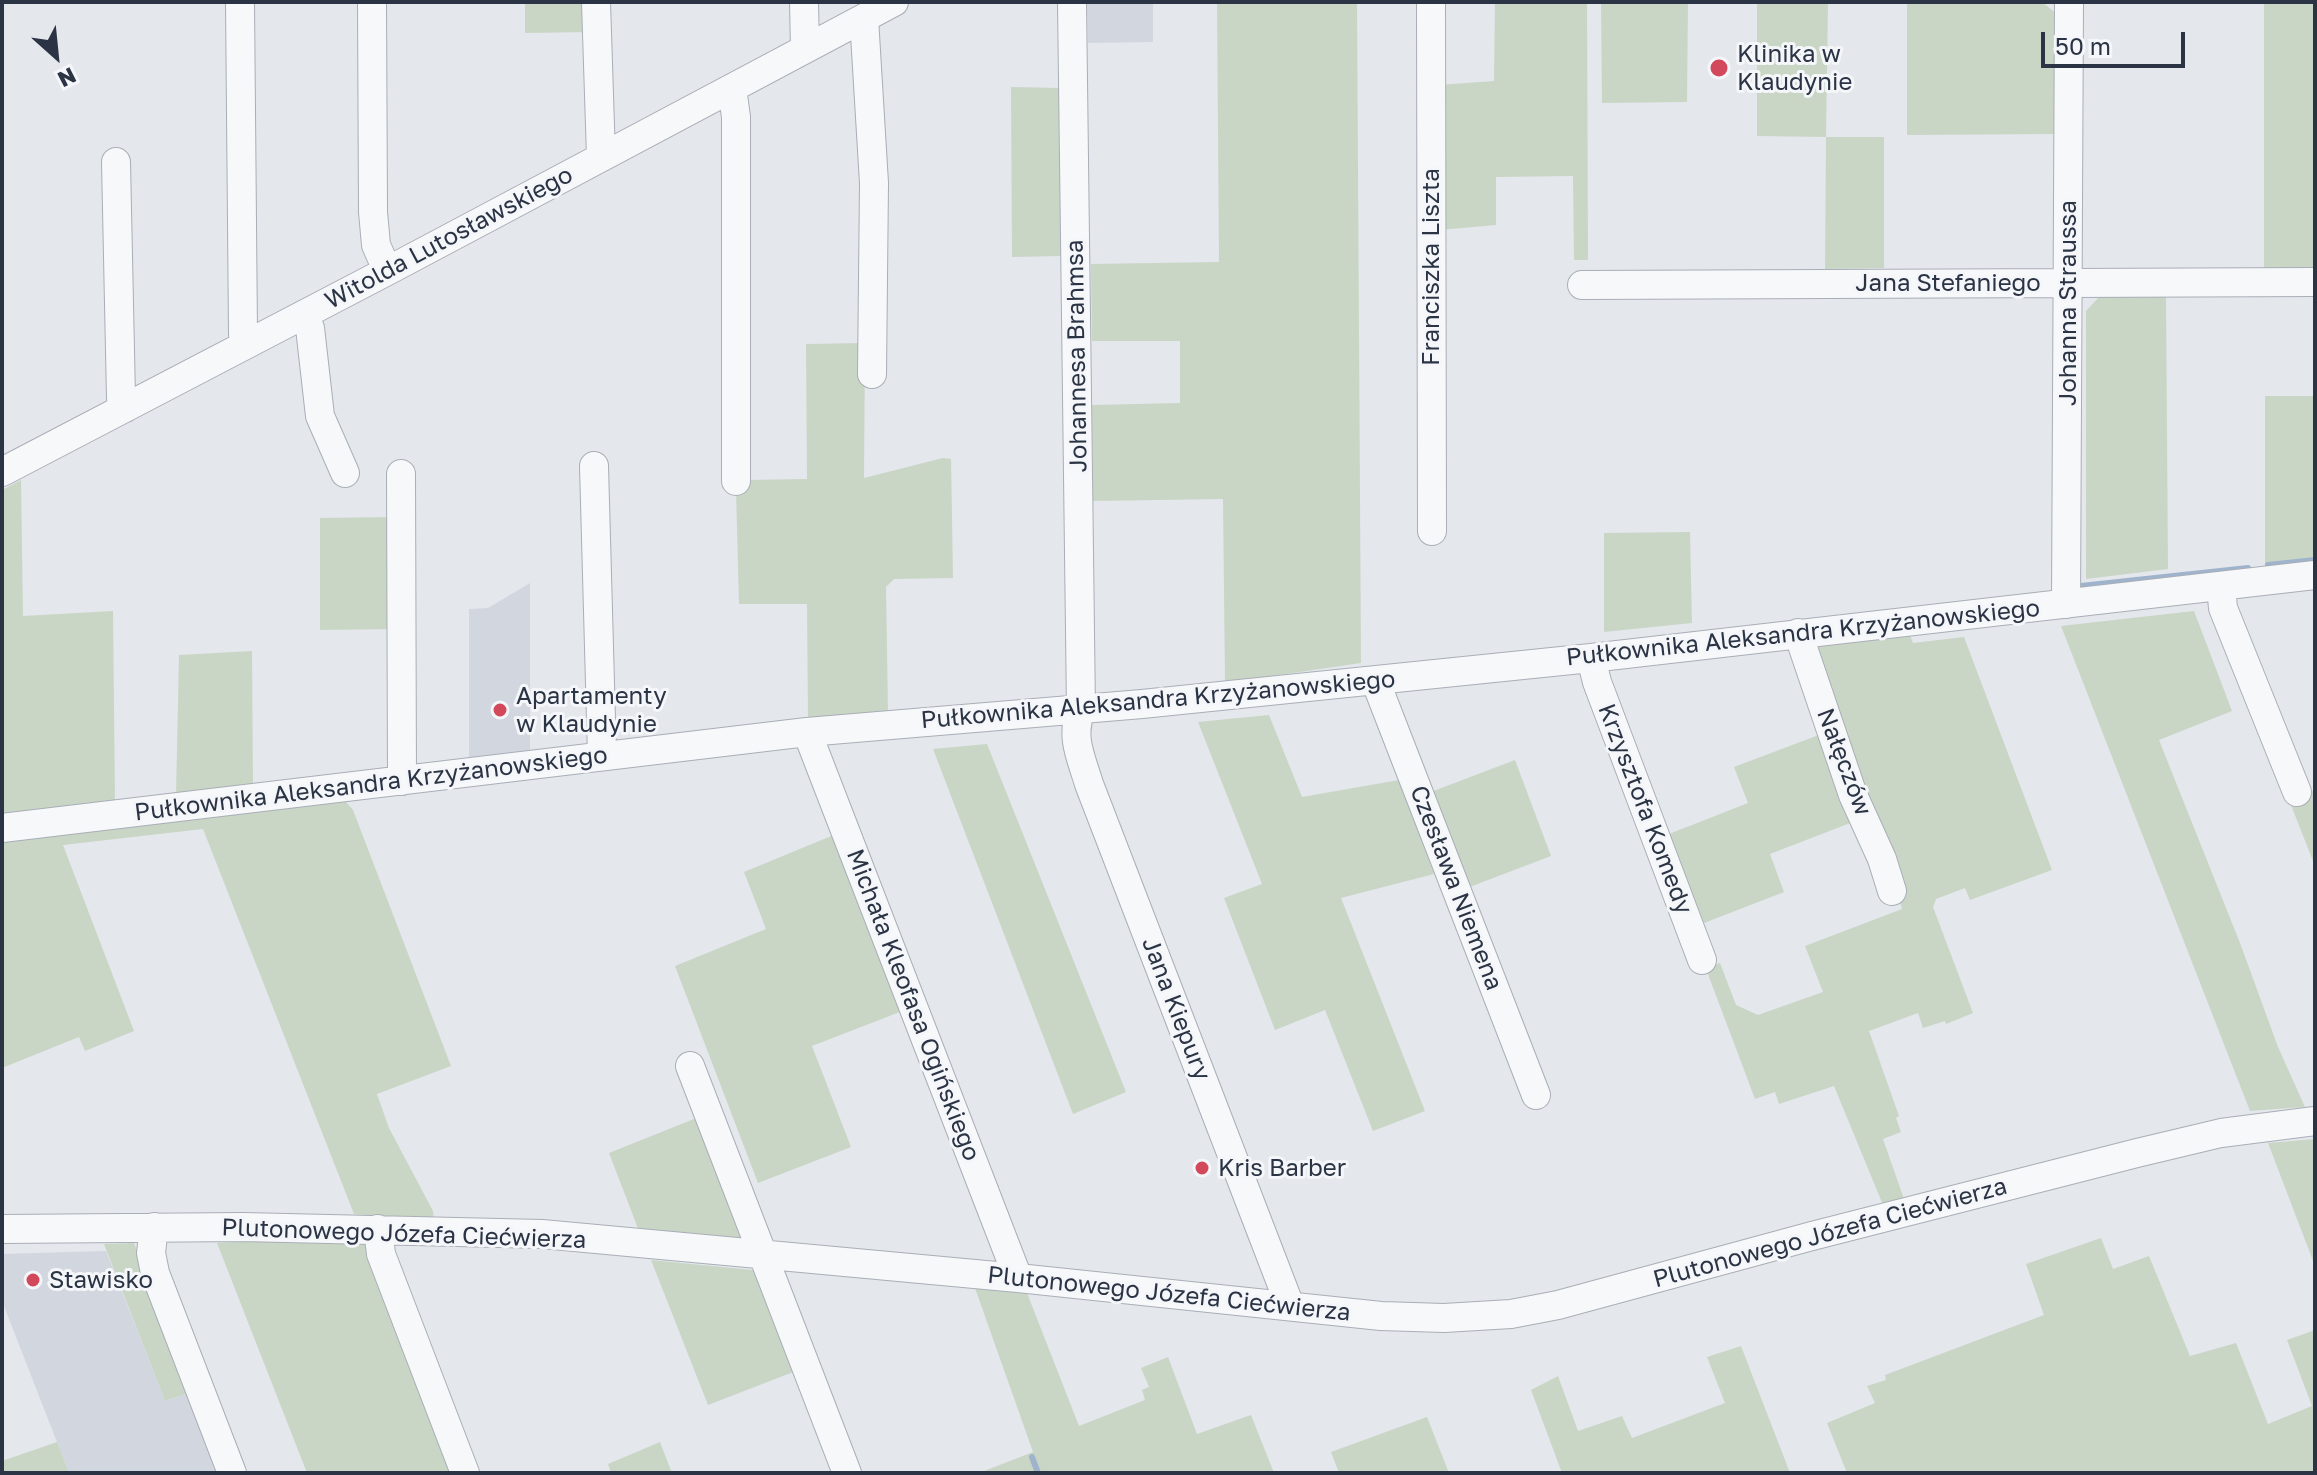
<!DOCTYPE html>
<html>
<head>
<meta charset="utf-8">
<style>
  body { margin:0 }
  #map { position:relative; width:2317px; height:1475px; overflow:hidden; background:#e4e7ec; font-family:"Golos Text",sans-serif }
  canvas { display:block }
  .frame { position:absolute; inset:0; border:4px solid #2b3445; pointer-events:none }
  .north { position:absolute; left:16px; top:16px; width:80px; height:80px; -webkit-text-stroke:6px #f4f6f9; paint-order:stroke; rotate:153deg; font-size:22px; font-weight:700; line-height:32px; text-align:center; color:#2b3445 }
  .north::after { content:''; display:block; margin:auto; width:28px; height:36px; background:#2b3445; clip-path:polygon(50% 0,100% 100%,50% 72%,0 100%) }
  .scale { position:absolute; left:2041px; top:32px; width:144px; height:36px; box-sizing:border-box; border:4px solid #2b3445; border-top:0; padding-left:10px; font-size:24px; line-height:28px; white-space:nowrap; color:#2b3445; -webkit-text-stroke:6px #f4f6f9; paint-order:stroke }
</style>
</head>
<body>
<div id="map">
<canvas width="2317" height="1475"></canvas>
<div class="frame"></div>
<div class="north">N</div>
<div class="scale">50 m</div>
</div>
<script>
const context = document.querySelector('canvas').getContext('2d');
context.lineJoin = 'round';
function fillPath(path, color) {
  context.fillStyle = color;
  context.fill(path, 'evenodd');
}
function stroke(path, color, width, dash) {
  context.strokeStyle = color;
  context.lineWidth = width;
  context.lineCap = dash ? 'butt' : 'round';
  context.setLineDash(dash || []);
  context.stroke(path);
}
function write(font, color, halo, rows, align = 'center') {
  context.font = font + ' "Golos Text",sans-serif';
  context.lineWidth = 6;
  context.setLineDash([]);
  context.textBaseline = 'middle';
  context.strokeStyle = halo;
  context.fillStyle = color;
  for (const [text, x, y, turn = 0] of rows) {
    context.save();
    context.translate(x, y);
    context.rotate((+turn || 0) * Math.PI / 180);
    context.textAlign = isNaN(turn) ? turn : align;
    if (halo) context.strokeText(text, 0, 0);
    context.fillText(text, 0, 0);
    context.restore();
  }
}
const built = new Path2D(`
  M1087 2H1153V42L1088 43Z
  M530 583V755L469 761V609L488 608Z
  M106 1251 165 1401 191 1392 222 1473H69L2 1301V1254Z`);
const green = new Path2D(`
  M525 2H588L589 32 525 33Z
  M1217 2H1357L1361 663 1225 683 1223 499 1093 501 1092 405 1180 403V341H1092L1091 264 1219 262Z
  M1495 2H1587L1588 260H1574L1573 176 1496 177V225L1439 230 1438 85 1494 81Z
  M1601 2H1688L1687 102 1602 103Z
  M1757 2H1828L1826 137H1884V268L1825 269 1826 137 1757 136Z
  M1907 2H2042L2057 14 2056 134 1907 135Z
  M2264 2H2315V268H2264Z
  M1011 87 1060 88 1062 256 1012 257Z
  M2099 297H2166L2168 569 2086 579V311Z
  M865 343 864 478 943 458 951 459 953 578 894 579 886 587 888 713 808 720 807 604H739L736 489 747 480 807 479 806 344Z
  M2265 396H2315V562L2265 568Z
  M21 480 23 616 113 611 115 803 2 816V490Z
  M393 517 394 629 320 630V518Z
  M1690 532 1692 623 1604 632V533Z
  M2194 611 2232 711 2159 740 2240 943 2278 1047 2305 1107 2250 1111 2061 626Z
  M1908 630 1913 643 1964 637 2052 870 1970 900 1965 888 1936 899 1933 907 1973 1013 1946 1024 1945 1021 1923 1028 1918 1013 1869 1031 1899 1116 1896 1118 1901 1132 1883 1139 1904 1199 1883 1205 1834 1086 1779 1104 1775 1092 1755 1099 1706 969 1720 963 1736 1005 1758 1015 1823 992 1805 946 1902 909 1897 890 1813 645Z
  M252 651 253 787 176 796 179 655Z
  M1269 715 1302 797 1399 780 1434 874 1341 898 1425 1111 1373 1131 1325 1010 1275 1030 1224 898 1262 884 1198 722Z
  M1824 733 1858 820 1770 854 1784 892 1704 923 1669 834 1748 803 1734 767Z
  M987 744 1126 1092 1073 1114 933 749Z
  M1515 760 1551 856 1467 888 1431 792Z
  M2315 790V866L2289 800Z
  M346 802 353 810 451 1066 377 1094 389 1128 433 1211 434 1220 354 1214 203 829 63 845 134 1031 85 1051 79 1037 2 1068V839L200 815Z
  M836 834 905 1010 812 1046 851 1147 758 1183 675 966 766 929 744 872Z
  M699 1117 745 1234 743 1242 639 1231 609 1153Z
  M2315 1139V1266L2268 1143Z
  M2101 1238 2113 1269 2149 1256 2190 1356 2236 1343 2268 1424 2312 1406 2287 1340 2315 1330V1473H1847L1827 1423 1875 1403 1867 1386 1886 1380 1885 1375 2044 1315 2026 1264Z
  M291 1239 364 1241 455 1473H307L217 1243Z
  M134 1243 191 1392 165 1401 104 1244Z
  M651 1260 763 1271 801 1369 708 1405Z
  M975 1288 1027 1293 1079 1426 1145 1400 1142 1390 1149 1387 1141 1368 1168 1357 1197 1434 1251 1415 1274 1473H979L1033 1452Z
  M1741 1346 1790 1473H1562L1531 1390 1558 1376 1578 1431 1622 1416 1632 1438 1725 1403 1707 1357Z
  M1427 1417 1449 1473H1339L1331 1452Z
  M57 1442 69 1473H2V1461Z
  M660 1442 672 1473H611L608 1464Z`);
const stream = new Path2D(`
  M2268 565 2315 560
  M2081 586 2248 568
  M1032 1457 1038 1473`);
const minor = new Path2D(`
  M240 2 243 334 247 343
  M372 2 373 212 376 245 387 270
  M596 2 601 157
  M804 2 805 49
  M1072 2 1081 710C1070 737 1081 757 1089 784L1290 1306
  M1431 2 1432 531
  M864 18 874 183 872 374
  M732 88 736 117V481
  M116 162 121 398 125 408
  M1582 285 2315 282
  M304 315 310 328 320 416 345 473
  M594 466 602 756
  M2 472 393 268 894 2
  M401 474 402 781
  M2221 586 2223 608 2297 792
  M2066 604 2069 2
  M1798 633 1853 795 1882 859 1892 891
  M1591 658 1597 682 1702 960
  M1375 680 1536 1095
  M807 732 1018 1278
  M2 828 807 732 1142 704 1591 658 2315 575
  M690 1066 847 1473
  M154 1227 151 1253 155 1273 232 1473
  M2 1229 243 1227 542 1234 1018 1278 1381 1316 1444 1318 1511 1314 1558 1305 1812 1236 2137 1153 2221 1133 2315 1121
  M378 1229 381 1254 465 1473`);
const markers = [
  [1719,68,10,"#d1495b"],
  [500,710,8,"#d1495b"],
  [1202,1168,8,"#d1495b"],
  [33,1280,8,"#d1495b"]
];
const poiNames = [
  ["Klinika w",1737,54],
  ["Klaudynie",1737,82],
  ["Apartamenty",516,696],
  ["w Klaudynie",516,724],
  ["Kris Barber",1218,1168],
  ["Stawisko",49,1280]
];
const streetNames = [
  ["Witolda Lutosławskiego",449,238,-28],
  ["Franciszka Liszta",1431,267,-90],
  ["Jana Stefaniego",1948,283],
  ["Johanna Straussa",2068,303,-90],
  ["Johannesa Brahmsa",1077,356,-91],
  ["Pułkownika Aleksandra Krzyżanowskiego",1803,633,-6],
  ["Pułkownika Aleksandra Krzyżanowskiego",1158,700,-5],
  ["Nałęczów",1844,762,69],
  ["Pułkownika Aleksandra Krzyżanowskiego",371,784,-7],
  ["Krzysztofa Komedy",1645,809,69],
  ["Czesława Niemena",1456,888,69],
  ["Michała Kleofasa Ogińskiego",913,1005,69],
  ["Jana Kiepury",1176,1009,69],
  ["Plutonowego Józefa Ciećwierza",1830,1233,-15],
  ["Plutonowego Józefa Ciećwierza",404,1234,2],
  ["Plutonowego Józefa Ciećwierza",1169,1294,6]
];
fillPath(built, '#d2d6de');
fillPath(green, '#c9d6c5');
stroke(stream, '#9fb4cc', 6);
stroke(minor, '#a9aeb7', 30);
stroke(minor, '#f7f8fa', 28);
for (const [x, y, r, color] of markers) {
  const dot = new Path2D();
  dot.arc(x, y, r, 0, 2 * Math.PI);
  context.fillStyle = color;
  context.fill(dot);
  stroke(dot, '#f4f6f9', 3);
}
write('24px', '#2b3445', '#f4f6f9', poiNames, 'left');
write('24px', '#2b3445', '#f4f6f9', streetNames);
</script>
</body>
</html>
